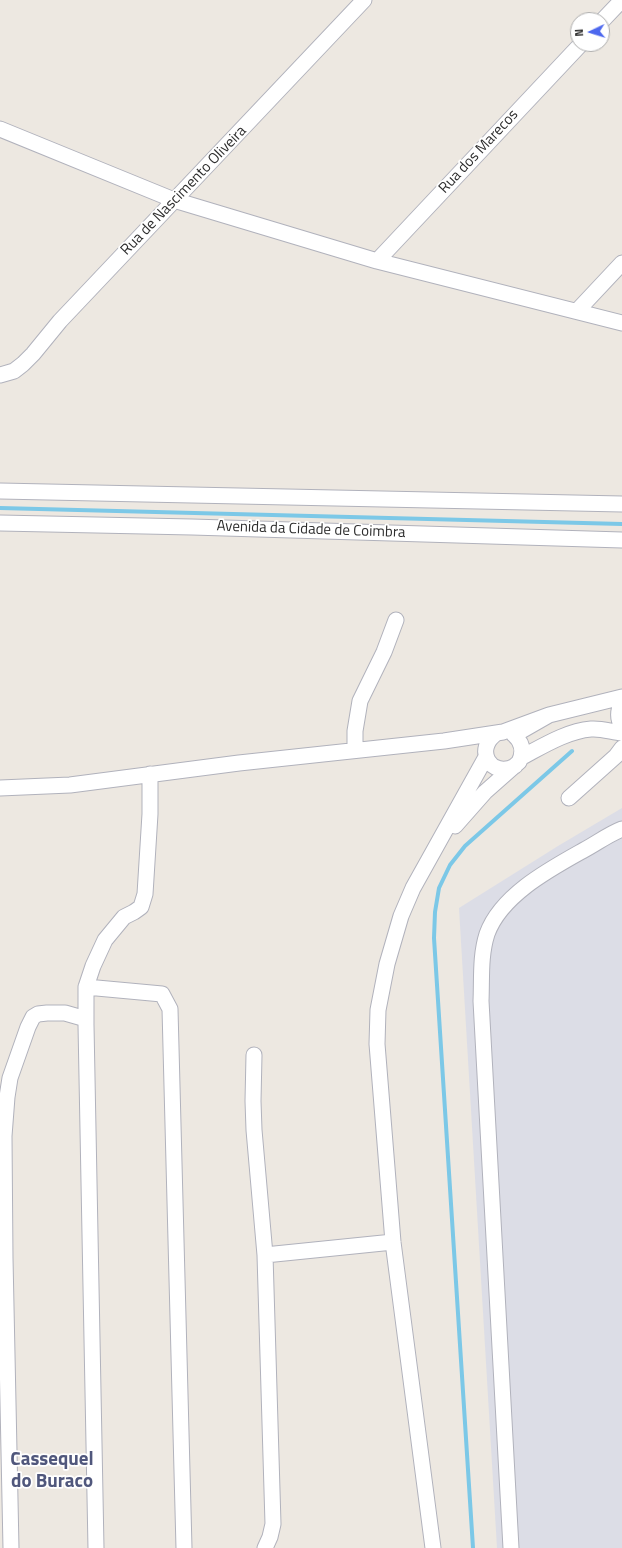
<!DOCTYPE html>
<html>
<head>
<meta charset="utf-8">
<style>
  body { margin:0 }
  #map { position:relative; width:622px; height:1548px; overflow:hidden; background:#ede8e1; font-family:"Titillium Web",sans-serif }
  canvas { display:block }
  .north { position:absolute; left:570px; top:12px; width:40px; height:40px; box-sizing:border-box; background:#fff; border:1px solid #ababab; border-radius:50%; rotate:266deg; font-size:11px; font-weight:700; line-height:16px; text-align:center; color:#2d2d2d }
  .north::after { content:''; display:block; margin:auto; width:14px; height:18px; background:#4d68ee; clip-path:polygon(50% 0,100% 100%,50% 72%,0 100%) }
</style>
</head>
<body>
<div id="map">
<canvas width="622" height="1548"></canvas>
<div class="north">N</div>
</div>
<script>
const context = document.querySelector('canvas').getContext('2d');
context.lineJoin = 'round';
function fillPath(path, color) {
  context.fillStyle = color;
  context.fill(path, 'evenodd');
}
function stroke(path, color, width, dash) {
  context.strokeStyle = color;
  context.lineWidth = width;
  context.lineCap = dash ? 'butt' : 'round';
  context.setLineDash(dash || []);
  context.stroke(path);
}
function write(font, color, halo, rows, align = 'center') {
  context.font = font + ' "Titillium Web",sans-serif';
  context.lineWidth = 3.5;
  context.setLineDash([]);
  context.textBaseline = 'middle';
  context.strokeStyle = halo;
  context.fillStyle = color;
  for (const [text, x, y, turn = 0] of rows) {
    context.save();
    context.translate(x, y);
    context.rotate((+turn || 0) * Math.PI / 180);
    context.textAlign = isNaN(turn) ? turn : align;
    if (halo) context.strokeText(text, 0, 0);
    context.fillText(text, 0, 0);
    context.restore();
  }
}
const airport = new Path2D(`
  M622 808V1548H497L459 908 558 846Z`);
const stream = new Path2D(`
  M0 508 622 524
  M473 1548 434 938 435 912 439 888 450 865 465 846 572 751`);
const minor = new Path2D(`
  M602 21 622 0
  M0 129 174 200 377 261 622 323
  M377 261 581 44
  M577 311 622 263
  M0 375 14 371 23 364 33 354 60 321 364 0
  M0 491 622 504
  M0 523 192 527 622 540
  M622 702C618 710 617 718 622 726
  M549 715 622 697
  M497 733C473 749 491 779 515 766
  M355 750V731L360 701 384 652 396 620
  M522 757C543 746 567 731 591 729 601 728 612 732 622 733
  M0 788 70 785 239 763 444 741 503 732 549 715 514 735C523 743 524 752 519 762L485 792 455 826
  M569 798 616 756 622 748
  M86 987 162 994 170 1009 184 1548
  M254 1055 253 1101 254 1130 265 1255 273 1524 270 1537 265 1548
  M0 1250 5 1258 11 1548
  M265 1255 393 1242
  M5 1258 4 1136 7 1097 10 1078 28 1027 33 1017 38 1014 47 1013H65L86 1019
  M96 1548 86 1025V987L93 966 105 940 124 917 134 912 141 907 145 894 150 814V774
  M433 1548 393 1242 377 1044 378 1010 387 964 401 916 413 888 486 757
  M511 1548 481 1001C482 978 480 956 487 934 501 895 550 869 584 850 597 843 609 834 622 829`);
const streetNames = [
  ["Rua dos Marecos",479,152,-47],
  ["Rua de Nascimento Oliveira",184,191,-46],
  ["Avenida da Cidade de Coimbra",311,530,2]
];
const districtNames = [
  ["Cassequel",52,1460],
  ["do Buraco",52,1482]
];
fillPath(airport, '#dcdde6');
stroke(stream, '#7cc8e7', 4);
stroke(minor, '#b1b2bc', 17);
stroke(minor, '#fff', 15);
write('15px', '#2d2d2d', '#fff', streetNames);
write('bold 19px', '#50577c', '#fff', districtNames);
</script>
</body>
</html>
